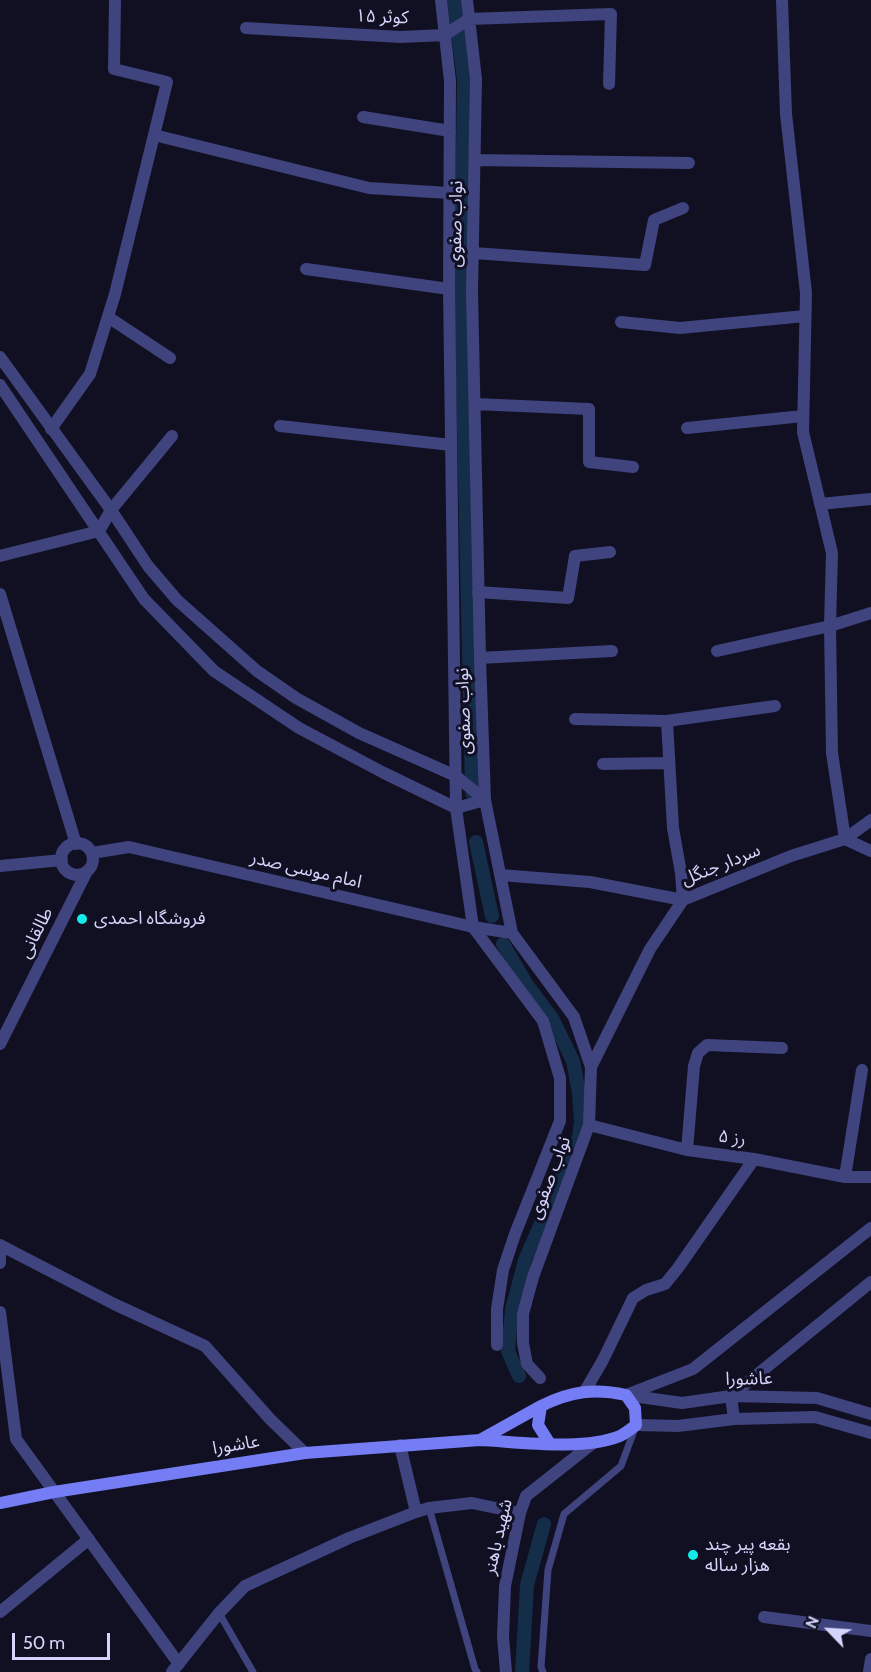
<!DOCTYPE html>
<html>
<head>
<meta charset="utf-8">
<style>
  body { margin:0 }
  #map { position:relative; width:871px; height:1672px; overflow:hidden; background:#111023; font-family:Cabin,sans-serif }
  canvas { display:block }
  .north { position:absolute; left:799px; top:1600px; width:60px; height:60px; -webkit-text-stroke:4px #111023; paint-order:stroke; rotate:295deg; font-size:16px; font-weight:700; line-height:24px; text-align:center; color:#d5d5fc }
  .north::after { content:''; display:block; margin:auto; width:21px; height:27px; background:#d5d5fc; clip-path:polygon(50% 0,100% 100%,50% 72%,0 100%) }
  .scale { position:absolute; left:12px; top:1633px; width:98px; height:27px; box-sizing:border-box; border:3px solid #d5d5fc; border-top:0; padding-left:8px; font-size:18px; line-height:21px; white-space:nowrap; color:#d5d5fc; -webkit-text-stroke:4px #111023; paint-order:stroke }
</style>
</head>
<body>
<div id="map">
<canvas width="871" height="1672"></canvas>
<div class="north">N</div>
<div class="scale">50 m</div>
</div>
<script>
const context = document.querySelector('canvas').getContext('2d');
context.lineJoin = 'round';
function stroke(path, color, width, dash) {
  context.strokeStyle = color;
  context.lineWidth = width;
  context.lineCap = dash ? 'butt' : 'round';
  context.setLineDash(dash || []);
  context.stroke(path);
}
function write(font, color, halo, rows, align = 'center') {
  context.font = font + ' Cabin,"Noto Sans Arabic",sans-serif';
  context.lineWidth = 6;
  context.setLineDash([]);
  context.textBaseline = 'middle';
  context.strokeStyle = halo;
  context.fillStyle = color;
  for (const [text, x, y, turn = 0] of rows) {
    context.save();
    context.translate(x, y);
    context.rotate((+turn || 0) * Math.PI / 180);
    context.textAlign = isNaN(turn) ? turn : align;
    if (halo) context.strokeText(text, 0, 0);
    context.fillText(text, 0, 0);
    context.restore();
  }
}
const canal = new Path2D(`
  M454 0 464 80 461 289 472 793
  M476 842 492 916
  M503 944 527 985 552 1018 573 1061 579 1092 581 1122 579 1137 525 1260 512 1310 508 1351 519 1376
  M522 1672 527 1585 544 1524`);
const service = new Path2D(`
  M429 1508 475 1669 477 1672
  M219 1613 253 1672
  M543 1672 541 1667 548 1570 564 1514 621 1466 635 1428`);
const minor = new Path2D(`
  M441 0 450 81 449 289 456 808 473 927 543 1021 560 1078V1121L515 1234 503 1270 497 1309V1345
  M467 0 476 79 472 292 480 658 485 800 512 933 574 1017 591 1067 589 1125 533 1277 523 1314V1343L527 1364 540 1378
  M782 0 786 114 806 293 803 432 832 553 830 626 832 753 845 839 871 820
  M246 28 400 37 445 35 469 19 611 14 609 84
  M363 117 450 131
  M154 135 369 188 449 193
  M475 160 689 163
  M473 253 645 265 654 220 683 208
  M306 269 449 289
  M108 317 170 358
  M621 322 680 328 805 316
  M475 404 589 409V462L633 467
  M280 426 451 445
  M687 428 803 416
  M51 429 90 374 115 294 167 82 114 69 115 0
  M820 504 871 499
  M0 556 99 531 111 510 172 436
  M478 592 568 598 575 556 610 552
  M0 594 76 844
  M717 651 830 626 871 613
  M480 658 612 651
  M575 719 667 721
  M603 764 669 763
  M500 875 590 882 683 900 791 856 845 839 871 851
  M591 1067 650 949 683 900 681 873 673 828 667 721 775 706
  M589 1125 687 1150 754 1159 845 1177H871
  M687 1150 694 1066 698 1053 707 1045 782 1048
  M845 1177 862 1070
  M0 1245 114 1304 205 1346 270 1419 305 1453
  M0 1245V1263
  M0 1312 16 1439 179 1664
  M585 1391 603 1360 633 1298 646 1290 665 1284 678 1268 754 1159
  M626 1395 693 1369 871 1228
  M731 1396 871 1282
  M400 1445 416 1512
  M0 1612 89 1539
  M764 1617 871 1631
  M172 1672 219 1613 245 1586 349 1538 416 1512 429 1508 472 1503 520 1513
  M869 1672 871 1659`);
const tertiary = new Path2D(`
  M0 357 111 510 148 566 177 600 257 671 296 698 359 733 456 776 485 800
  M0 385 144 599 214 671 299 728 384 773 456 808 485 800
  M61 859a16 16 0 1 1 32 0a16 16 0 1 1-32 0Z
  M92 853 129 847 473 927 512 933
  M0 866 62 860
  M0 1044 87 871
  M626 1395 682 1403 731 1396 817 1398 871 1414
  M731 1396 734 1419
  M636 1425 678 1426 734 1419 815 1417 871 1433
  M506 1672 503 1637 505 1586 520 1513 526 1496 593 1443`);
const secondary = new Path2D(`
  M541 1406 480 1440C520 1442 583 1451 620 1436 626 1433 631 1429 636 1425L635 1408 626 1395C595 1388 571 1391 541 1406L538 1425 550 1444
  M0 1503 54 1492 305 1453 480 1440`);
const markers = [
  [82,919,6,"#13eae9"],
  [693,1555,6,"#13eae9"]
];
const streetNames = [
  ["کوثر ۱۵",382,17,2],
  ["نواب صفوی",456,224,-89],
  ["نواب صفوی",464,711,-92],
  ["سردار جنگل",721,865,-22],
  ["امام موسی صدر",306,870,13],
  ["طالقانی",36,933,-63],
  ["رز ۵",732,1138,7],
  ["نواب صفوی",550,1178,-69],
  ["عاشورا",749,1379,-1],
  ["عاشورا",236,1445,-9],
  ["شهید باهنر",498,1537,-77]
];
const poiNames = [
  ["فروشگاه احمدی",94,919],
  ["بقعه پیر چند",705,1545],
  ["هزار ساله",705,1566]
];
stroke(canal, '#142d49', 14);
stroke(service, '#3f437e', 7);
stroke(minor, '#3f437e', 12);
stroke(tertiary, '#3f437e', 12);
stroke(secondary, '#747df4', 12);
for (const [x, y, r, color] of markers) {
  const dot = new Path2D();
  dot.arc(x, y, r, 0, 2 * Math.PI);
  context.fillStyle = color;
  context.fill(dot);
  stroke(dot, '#111023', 2);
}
write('18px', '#d5d5fc', '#111023', streetNames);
write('18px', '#d5d5fc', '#111023', poiNames, 'left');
</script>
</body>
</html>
